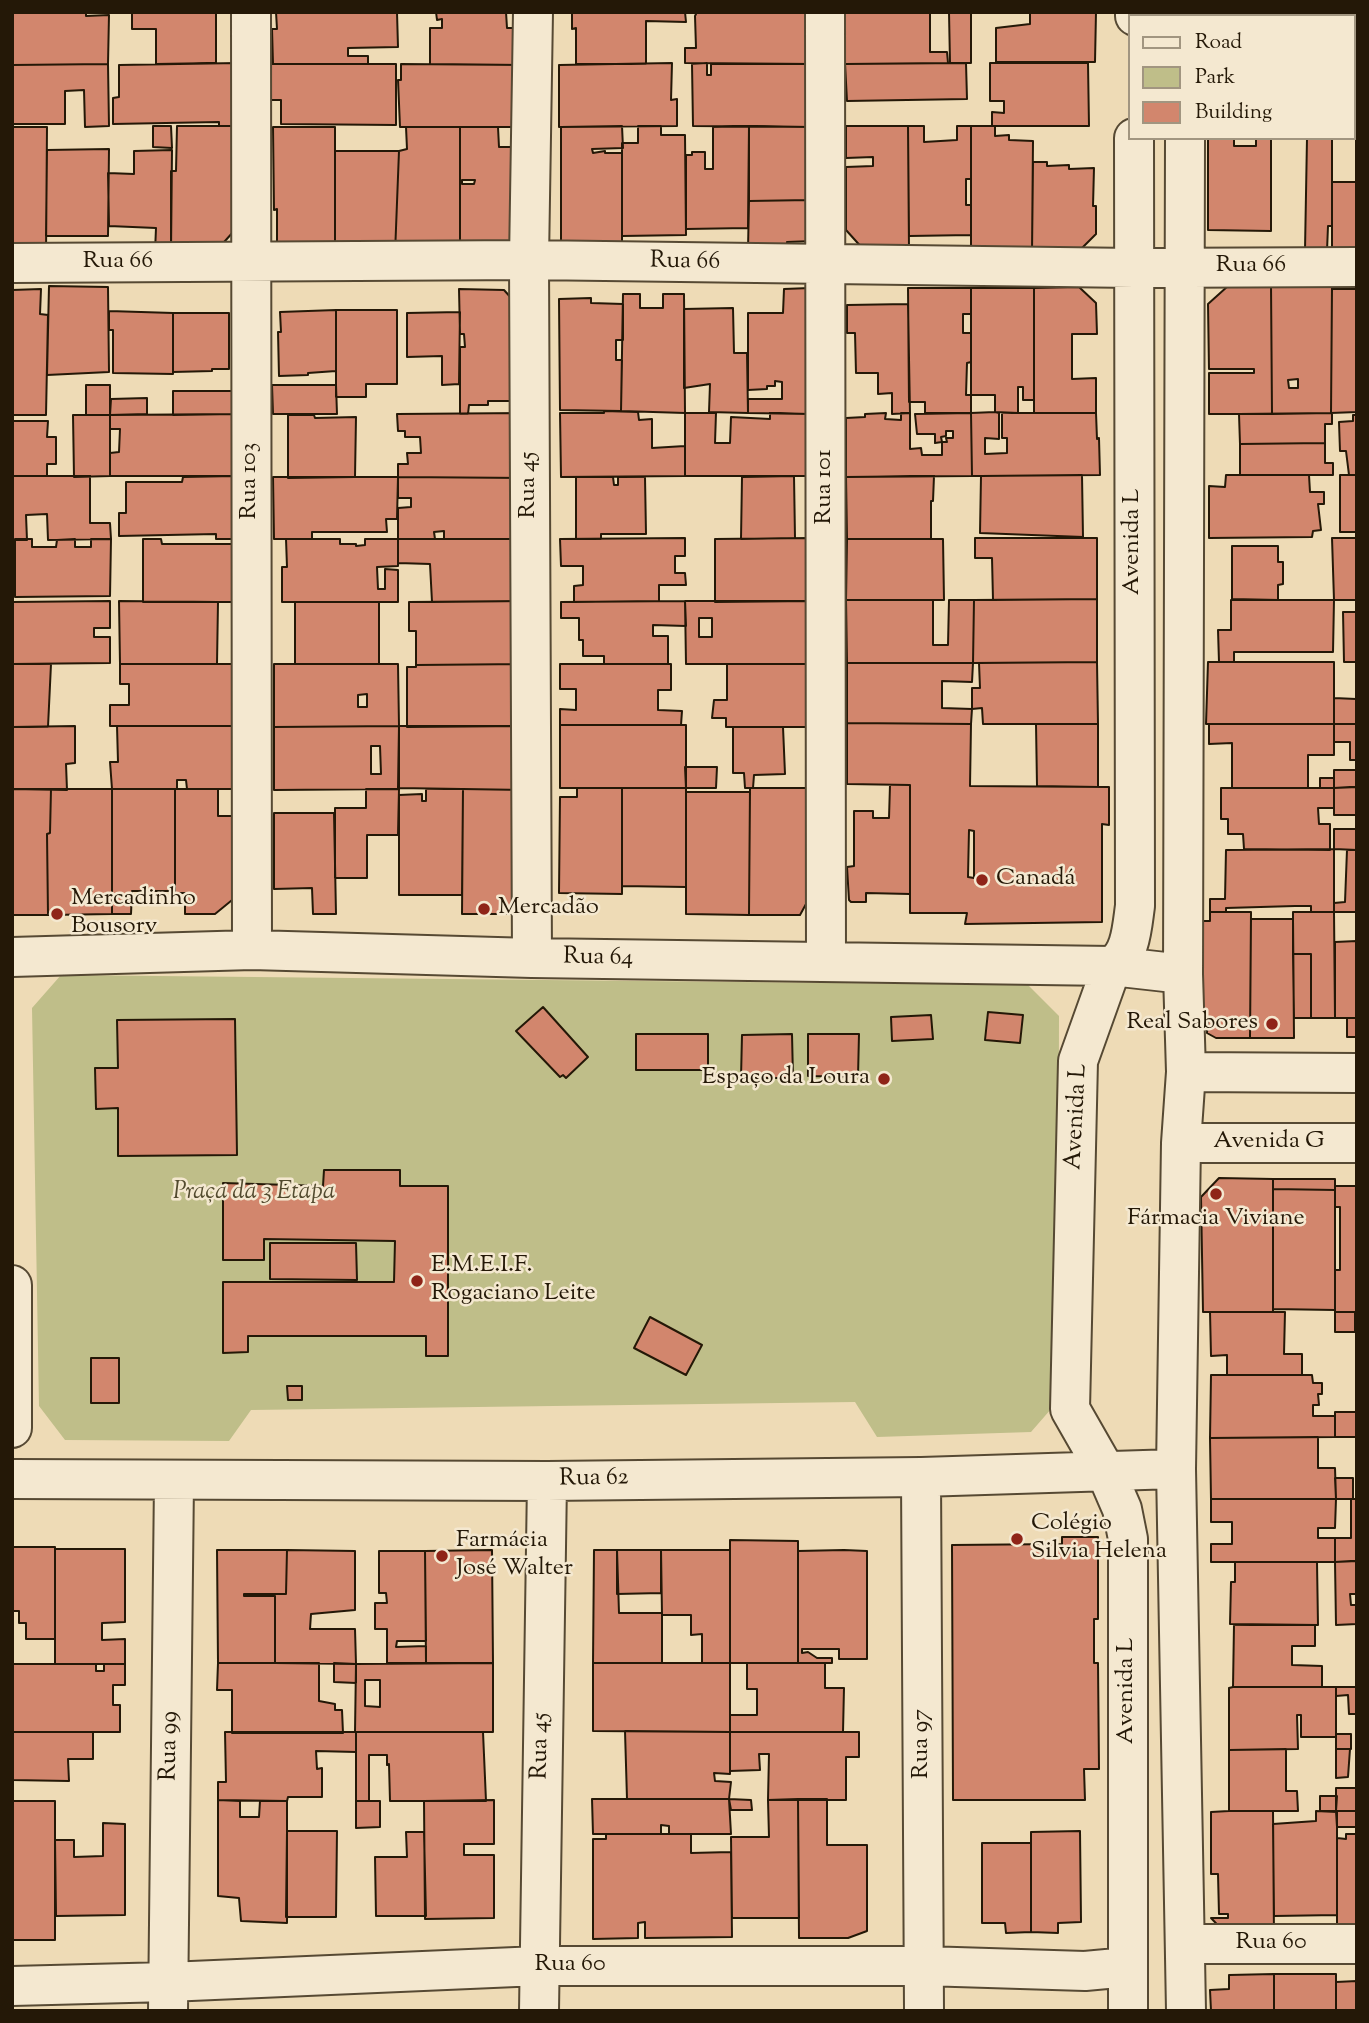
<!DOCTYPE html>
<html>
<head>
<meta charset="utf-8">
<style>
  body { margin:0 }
  #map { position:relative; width:1369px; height:2023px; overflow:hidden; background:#eedbb6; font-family:"Sorts Mill Goudy",serif }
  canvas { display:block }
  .frame { position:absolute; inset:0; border:14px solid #241807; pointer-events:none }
  .legend { position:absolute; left:1128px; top:14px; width:228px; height:126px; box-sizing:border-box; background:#f4e8d0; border:2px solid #a19580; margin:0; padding:9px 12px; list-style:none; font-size:21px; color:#241807 }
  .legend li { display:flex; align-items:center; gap:14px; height:35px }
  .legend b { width:35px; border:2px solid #a19580 }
</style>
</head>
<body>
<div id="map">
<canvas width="1369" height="2023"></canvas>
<div class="frame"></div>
<ul class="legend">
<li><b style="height:9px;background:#f4e8d0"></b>Road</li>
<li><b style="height:19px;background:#bfbe89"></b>Park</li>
<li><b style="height:19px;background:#d2866d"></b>Building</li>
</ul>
</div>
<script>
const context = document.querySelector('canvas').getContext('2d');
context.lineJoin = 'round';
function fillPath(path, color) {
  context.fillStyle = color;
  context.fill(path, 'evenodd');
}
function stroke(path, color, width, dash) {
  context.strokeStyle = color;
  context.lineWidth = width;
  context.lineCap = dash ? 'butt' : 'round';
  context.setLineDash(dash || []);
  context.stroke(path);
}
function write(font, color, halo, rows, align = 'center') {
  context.font = font + ' "Sorts Mill Goudy",serif';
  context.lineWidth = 5;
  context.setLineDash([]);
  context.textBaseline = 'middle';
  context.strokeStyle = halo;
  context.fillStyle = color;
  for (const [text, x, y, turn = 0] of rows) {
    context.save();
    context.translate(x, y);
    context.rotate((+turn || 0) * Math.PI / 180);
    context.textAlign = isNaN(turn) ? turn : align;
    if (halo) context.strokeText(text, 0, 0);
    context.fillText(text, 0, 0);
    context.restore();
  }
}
const green = new Path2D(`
  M61 975 1028 985 1059 1016 1058 1401 1031 1432 877 1437 855 1402 251 1410 229 1441 65 1440 39 1406 32 1008Z`);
const building = new Path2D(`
  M12 12H86V16L109 15 108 64 12 65Z
  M132 12H216V63L156 64V29H132Z
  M276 12H397L398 47 348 48V56H368V64H273L272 29H277Z
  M436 12H506L507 28H522V65L430 64V28H442V19L437 20Z
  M572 12H685L686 22 646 21V64H576V28L572 29Z
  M697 12H813V64L685 63V48H696L695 16Z
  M845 12H930V52H947L948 63 845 64Z
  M949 12H971V63H950Z
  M1030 12H1096L1095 62H996V28L1030 24Z
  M1204 12H1321V16H1204Z
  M1340 12H1357V62H1353V16H1340Z
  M1353 62H1357V124H1353Z
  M238 63V126H219V122L113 124V98L119 97V65Z
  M672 63 671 100 677 99V126L559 127V65Z
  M707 63V75H711V64H813L814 127 693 126 692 64Z
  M966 63 967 99 847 101 845 64Z
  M990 63H1088L1089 126H992V112L1004 113V101H990Z
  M108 64 109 126 85 127 84 90 65 91V124H12V65Z
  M268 64H396V125L281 124V100H268Z
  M401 64 525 65 526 127H400L398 80H401Z
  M153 126H171L172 148 153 147Z
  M177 126H233L234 231 216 251 171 252V171H176Z
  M622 126 623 148 592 149 593 153 605 151V153H622V248H561V127Z
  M638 126H661V135H685L686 235 622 236V143H638Z
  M749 126 810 127V200L749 201Z
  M749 126 748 228 686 229V155H692V152H705V169H713V127Z
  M846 126H908L909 250H864L846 230V167L873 166V157L846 158Z
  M908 126H924V142L957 140V126H971V179H966V205H971V235L909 236Z
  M971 126H995V136L1009 135V140L1033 141 1032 252 971 253Z
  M12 127H47L46 255H12Z
  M273 127H335V252L277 244V209L274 210Z
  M406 127H460V255L395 254 399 151 407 149Z
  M460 127H498L499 147H522V236L494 247H460ZM462 180H475L474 184H462Z
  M1208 138H1234V146H1256V138H1271V231L1208 230Z
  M1307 138H1332V226H1328L1327 251 1305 250Z
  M109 149 108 236H46L47 150Z
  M172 150 171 252H155L156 228 109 226 108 173 134 174V151Z
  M335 151H399L395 254 335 252Z
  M1033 162H1047V166L1069 165V169L1094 168 1093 206H1096V234L1079 251 1032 252Z
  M1332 182H1357V251H1332Z
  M810 200 813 241 787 242V255L748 249 749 201Z
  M1271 285 1332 286 1331 413 1272 414ZM1298 379V388H1289L1288 380Z
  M1271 285 1272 414H1209V373H1254V369H1209L1208 304 1228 286Z
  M49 286 108 287 109 372 47 375Z
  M1079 287 1096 303 1097 334H1072V379L1096 378V413H1034V288Z
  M810 288V414L748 413V399H782V382L775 381V386H767V389L748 390V313H783L784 289Z
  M908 288H971V314H963V333H971V362L967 363 966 395H971V413H925V402H909Z
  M971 288H1034V400H1023V387H1018V413L995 412V395H971Z
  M41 289 40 314 48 315 46 415H12V290Z
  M459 289 504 290 521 309 519 401H488V405H469L468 414H460V347H465L464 334H460Z
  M1332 289H1357V412L1331 413Z
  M623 294H640V308H663V294H684L685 413 621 411Z
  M591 298V303L623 304V340H616V360H622L621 411 560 410 559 299Z
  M908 304 910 413 892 414V393L878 394V373H856L855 333H847V305Z
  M733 308 734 353H747L748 413 709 412 710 384 684 388V309Z
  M336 310H397V384H366V397H336Z
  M336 310V371L308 373V375L279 376 278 332H281L280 312Z
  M109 311 173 313V374L113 373V330H109Z
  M460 312 459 384 442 385V356L407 357V313Z
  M173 313H229V369H212V371L173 372Z
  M86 385H110V415H86Z
  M272 385H336L337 414H273Z
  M173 391H235V414L173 415Z
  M147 398V414L110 415 111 399Z
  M604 411 638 412 639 420 652 419V448L685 446V476L561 477 560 413H604Z
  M995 412 999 413V439L985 438V454L1007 453V438H1002V413H1096L1097 439 1099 438 1100 475 972 476 971 413Z
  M526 413V478L398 477V464H408L407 453H421L420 437H405V431H398L397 414Z
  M685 413H716L715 443H730L731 417 770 419V413L810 414V476H685Z
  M886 413 885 419 901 420V413H910V449L921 448 922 455H942V442L935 443V434H917L915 414 971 413 972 476 846 477V418L865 417V414ZM946 431H953V438H946L947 442H942L941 437 946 436Z
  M1332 413V424H1325V443L1240 444 1239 414Z
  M235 414V476H110V453L119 452 120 429H110V415Z
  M73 415H110V476L74 477Z
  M288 415H314L315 418 356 417 355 477 288 478Z
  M1353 415H1357V475H1349L1346 451H1340L1339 422 1353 421Z
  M12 421H48L47 437H56V464H47V476H12Z
  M1325 443V463H1333V475H1240V444Z
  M1082 475 1083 537 980 533 981 476Z
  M1226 475H1309L1310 492H1324V504H1318L1321 530 1313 531 1312 537 1209 538V486L1225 487Z
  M1340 475H1357V532H1340Z
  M12 476H90V523H110L111 539 48 540 47 514 26 515 27 540H12Z
  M235 476V539H216V534L119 536V513H126V482H182L183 477Z
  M794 476 795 538 741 539 742 477Z
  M934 476 933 501H931V539H847L846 477Z
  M273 477H398L397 519H386L387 532H312V539H274Z
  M398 477 526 478 527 539H444V531L434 532 435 539H398V508L411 507V498H398Z
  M576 477H613L614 485H618V477H645L646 534H601V539H576Z
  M685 538V556H675V573H685L686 585H659V601L574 602V586L583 585V566H561L560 539Z
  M811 538 812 601 715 602V539Z
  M975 538H1097V599L993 600 992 558H975Z
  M1332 538H1357V600H1334Z
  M15 539H32V547H56L57 540 75 539V547H91V539H111L110 596 15 597Z
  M143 539H161L162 544H235V602H143Z
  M286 539H340V544H356V546L365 545V539H398V566L377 567 378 589H385V569L398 570V602H282V567H287Z
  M398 539H527V601L432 602 430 564 398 563Z
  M847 539H943L944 600H846Z
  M1232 546H1278V562H1283V584L1278 585V600L1232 599Z
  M1097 599V662L973 663 974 600Z
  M846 600H933V645H948L949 600H974L973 663H847Z
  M1231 600H1334L1333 652H1234V662H1219L1218 630H1231Z
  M110 601V628H94V637H110V663L12 664V602Z
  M119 601 218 602 217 664H120Z
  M524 601 526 664 416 665V631H409V602Z
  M685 601H812L811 664H686ZM699 618H712V637H699Z
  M685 601 686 626 653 625V636H668V664H604V656H583V640H579V618H561V602Z
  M295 602H379V664H295Z
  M1343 612H1357V662H1344Z
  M1097 662 1098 724H983L982 708 972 709V688H980L979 663Z
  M1208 662H1334V724H1206Z
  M1357 662V724H1334V698L1356 699Z
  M847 663H973L972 682 942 681V708L972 709 971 724 847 723Z
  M12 664H51L48 727H12Z
  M120 664H235V726H110V705H129V684H120Z
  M274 664H398L399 726 274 727ZM367 694V707H358V695Z
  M526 664 525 726 407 727V667H416V665Z
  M560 664H671V690H658V710L682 711 681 725H560V709L576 710V689H560Z
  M727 664H811L812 727H726V718H712L714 700H727Z
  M847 723 971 724 970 786 1109 787V825L1102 824V922L965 924 967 913H910V785L847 784ZM969 830 974 831V878L968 877Z
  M1036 724H1098V787L1037 786Z
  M1209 724H1334V755H1308V788H1232V743L1209 744Z
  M1334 724H1357V760H1350V742H1334Z
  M560 725H686V788H560Z
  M75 726V763L66 764 67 790 12 789V727Z
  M117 726H235L236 789H187L186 780H177V789H112L110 762H118Z
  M399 726V789L274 790V727ZM371 746H380L381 774H371Z
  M399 726H525V790L398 788Z
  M733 727H783L785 774 754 775 753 788H745L744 773H733Z
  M685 767H717L716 788H686Z
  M1334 770H1357V787L1334 788Z
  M1320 778H1334V788H1320Z
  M890 785H910V894L866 893V902H851L849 900 847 867 854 866V811H873V818H889Z
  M1350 787H1357V815H1334V788Z
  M577 788H622V894L559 893 560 797H577Z
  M622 788H686V887L622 886Z
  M750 788H811L812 893 800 915H749Z
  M1221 788H1334V808H1318L1319 824H1330V850L1244 849 1243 834H1228V819H1221Z
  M12 789H51L50 833 47 834 48 915H12Z
  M51 789H112V914L48 915 47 834 50 833Z
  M112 789H175V891H132L131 914H112Z
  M175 789H218V816H236L237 896 215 914H185V893H175Z
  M366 789H399L398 835H367V878H335V808H366Z
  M426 789H463L462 895H399V795L422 794V801H426Z
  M463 789 525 790 524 914H462Z
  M686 792H750L749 915 686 914Z
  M274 813H334L336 914H313L312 888 274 889Z
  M1334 829H1357V850L1334 849Z
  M1334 849V912H1311V906H1295L1226 908V912H1210V899H1225L1226 850Z
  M1347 850H1357V912H1334V903L1345 902Z
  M1210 912H1251L1250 1038H1216L1207 1033 1208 1020 1201 1016 1202 921H1210Z
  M1293 912H1334L1335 1018H1311V954H1293Z
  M1251 919H1293L1294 1038H1250Z
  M1357 941V1018H1335V942Z
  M1293 954H1311V1018H1294Z
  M543 1007 588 1057 566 1078 563 1075 560 1077 516 1031Z
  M988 1012 1023 1015 1020 1043 985 1040Z
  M931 1015 933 1039 892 1041 891 1017Z
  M1347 1018H1357V1037H1347Z
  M235 1019 237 1155 118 1156V1108L96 1109 95 1068H118L117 1020Z
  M636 1034H708V1070H636Z
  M792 1034 793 1078H741L742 1035Z
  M808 1034H859L858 1077 808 1076Z
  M324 1170H400V1186H448V1356H426V1336H248V1352L223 1353V1282H394L395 1241 264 1239V1260H223V1183L323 1186Z
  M1219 1178 1273 1179V1312H1203L1201 1197Z
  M1273 1179H1335V1190L1273 1189Z
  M1335 1186H1357V1312H1335V1270H1340V1207H1335Z
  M1273 1189 1335 1190V1310L1273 1309Z
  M270 1243H356L357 1280 270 1279Z
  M1210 1312H1285L1284 1354H1302V1375H1227V1355L1211 1356Z
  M1335 1312H1355V1332H1335Z
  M650 1317 702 1345 686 1375 634 1348Z
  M91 1358H119V1403H91Z
  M1211 1375H1312L1313 1383H1322V1394H1318L1319 1405H1313V1416H1335V1437L1210 1438Z
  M287 1386H302V1400H288Z
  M1335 1412H1357V1437H1335Z
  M1318 1437V1468H1335L1336 1499H1211L1210 1438Z
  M1335 1478H1353V1499H1336Z
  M1211 1499H1336L1335 1528H1318V1538H1335V1562H1211V1544H1232V1522H1211Z
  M1351 1499H1357V1561L1335 1562V1538H1351Z
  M1062 1537H1098V1619H1094V1663H1098L1099 1769H1084L1085 1800H953L952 1545 1062 1544Z
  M730 1540 798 1541V1663H730Z
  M12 1547H55V1639H26V1623H19V1611H12Z
  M55 1549H125V1622L102 1623V1640L125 1639V1664H55Z
  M217 1550H287L286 1594H244V1596H275V1663H218Z
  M287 1550 355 1551V1610L311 1614 310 1629H355L356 1664 275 1663V1596H244V1594H286Z
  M492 1550 493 1663H426L425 1551Z
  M594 1550H617L619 1613H662V1663H593Z
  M617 1550H661V1593L617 1594Z
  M661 1550H730V1663H702V1634L691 1635V1615H662Z
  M844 1550 867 1551V1659H839V1649H802V1653L808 1652 817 1658H832V1663H798V1551Z
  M379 1551H425L426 1641H397L396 1647 426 1646V1663H387V1629H375V1603H387L386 1593H379Z
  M1351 1561H1357V1594H1350L1351 1605H1357V1624L1336 1625 1335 1562Z
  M1235 1562H1317L1318 1625 1230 1624 1231 1582H1235Z
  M1234 1625H1315V1646H1292V1665L1322 1666V1687H1233Z
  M218 1663H319V1701L335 1704V1710H342L343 1733H232V1690H217Z
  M334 1663 356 1664V1683L334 1682Z
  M493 1663V1732H355L356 1664ZM365 1680H380V1707L365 1706Z
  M593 1663H730V1732L593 1731Z
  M747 1663H825V1688H844L843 1732H730V1715H757V1689H747Z
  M12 1664H96V1671H104V1664H125V1685H113V1705H120V1732H12Z
  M1233 1687H1336V1737H1301V1715H1297L1298 1749 1229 1750V1688Z
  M1336 1687H1357V1714H1349L1348 1695 1336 1696Z
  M625 1731 730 1732V1774L714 1773 715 1781 731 1782 729 1799H627Z
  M12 1732H93V1759H68L69 1781 12 1780Z
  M225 1732H356V1752L316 1751 317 1769 322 1768V1797H288L287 1801 218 1800V1782H226Z
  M356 1732H483L486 1801H390L389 1764 387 1765V1755H369V1801H356Z
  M730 1732H859V1757H846V1800H768L769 1754H759L760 1770 730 1771Z
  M1336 1734H1351V1749H1336Z
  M1286 1749V1791H1297L1298 1811H1229V1750Z
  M1336 1749H1350L1348 1777 1336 1778Z
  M1336 1788H1357V1811H1336Z
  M1320 1796H1337L1336 1811H1320Z
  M592 1799H729L731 1834H669V1826L661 1825V1834H593Z
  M729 1799 751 1800 752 1810H731Z
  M798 1799 799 1918H732L731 1837H769L768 1800Z
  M798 1799H827V1845H867V1931L848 1938H799Z
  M218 1800 240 1801V1817H259L260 1801H287V1923L241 1921 239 1898 218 1896Z
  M494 1800V1844H464V1855H494V1918L425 1919 424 1801Z
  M12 1801H55V1940H12Z
  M356 1801H380V1827L356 1828Z
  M1229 1811H1273L1274 1938H1230L1211 1918H1228V1914H1219L1218 1874H1211V1812Z
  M1316 1811 1337 1812V1915L1274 1916 1273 1824 1316 1821Z
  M1336 1811H1357V1827H1337Z
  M103 1823 125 1824V1915L56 1916 55 1840H74V1857L103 1856Z
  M287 1831H337L336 1917H286Z
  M1080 1831 1081 1922 1058 1923V1933L1031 1932V1832Z
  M406 1832H424L426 1916H376L375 1857H407Z
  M606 1834H691V1853L731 1852 732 1937 645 1938V1922L638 1923V1938L593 1939V1839H606Z
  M1346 1834H1357V1938H1337V1838L1346 1839Z
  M982 1843H1031V1932L1006 1933 1005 1923H982Z
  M1274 1974H1336V2011H1274Z
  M1274 1974V2011H1211L1210 1990 1229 1989V1975Z
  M1357 1981V2011H1336V1982Z`);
const minor = new Path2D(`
  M251 12 252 950
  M825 12 826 962
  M1135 16V12
  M1186 16V12
  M1185 138 1183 974 1186 1072 1181 1143 1176 1469 1186 2011
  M12 263 529 260 1134 268 1357 267
  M12 957 252 950 532 958 1112 966 1183 974
  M532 958 529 260 533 12
  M1186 1072 1357 1073
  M1181 1143H1357
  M12 1285V1428
  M921 1477 924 2011
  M12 1479 547 1481 921 1477 1176 1469
  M1186 1944H1357
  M12 1986 168 1982 539 1966H924L1085 1971 1128 1967
  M168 2011 174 1481
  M539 2011 547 1481
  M1128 2011V1539L1122 1509 1106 1472 1070 1409 1078 1061 1112 966C1131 955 1132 927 1135 906L1134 138`);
const markers = [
  [982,880,7,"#8f2418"],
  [484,909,7,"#8f2418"],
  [57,914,7,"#8f2418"],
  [1272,1024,7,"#8f2418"],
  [884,1079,7,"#8f2418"],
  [1216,1194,7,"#8f2418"],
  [417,1281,7,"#8f2418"],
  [1017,1539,7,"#8f2418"],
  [442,1556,7,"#8f2418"]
];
const streetNames = [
  ["Rua 66",118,263],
  ["Rua 66",685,263,1],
  ["Rua 66",1251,267],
  ["Rua 103",251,481,-90],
  ["Rua 45",530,485,-90],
  ["Rua 101",826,487,-90],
  ["Avenida L",1134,542,-90],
  ["Rua 64",598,959,1],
  ["Avenida L",1078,1117,-87],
  ["Avenida G",1269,1143],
  ["Rua 62",594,1480,-1],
  ["Avenida L",1128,1691,-90],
  ["Rua 97",923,1744,-90],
  ["Rua 99",171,1746,-89],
  ["Rua 45",542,1746,-89],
  ["Rua 60",1271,1944],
  ["Rua 60",570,1966]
];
const poiNames = [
  ["Canadá",996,880],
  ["Mercadinho",71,900],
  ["Bousorv",71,928],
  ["Mercadão",498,909],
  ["Real Sabores",1258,1024,"right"],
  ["Espaço da Loura",870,1079,"right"],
  ["Fármacia Viviane",1216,1220,"center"],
  ["E.M.E.I.F.",431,1267],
  ["Rogaciano Leite",431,1295],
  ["Colégio",1031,1525],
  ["Silvia Helena",1031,1553],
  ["Farmácia",456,1542],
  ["José Walter",456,1570]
];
const parkNames = [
  ["Praça da 3 Etapa",254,1194]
];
fillPath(green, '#bfbe89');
fillPath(building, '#d2866d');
stroke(building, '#241807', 2);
stroke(minor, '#564933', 42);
stroke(minor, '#f4e8d0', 38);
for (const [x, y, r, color] of markers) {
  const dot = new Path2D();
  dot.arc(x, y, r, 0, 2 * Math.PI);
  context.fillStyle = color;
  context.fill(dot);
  stroke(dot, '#f4e8d0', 2.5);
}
write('24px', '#241807', '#f4e8d0', streetNames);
write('24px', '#241807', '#f4e8d0', poiNames, 'left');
write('italic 24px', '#524a2e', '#f4e8d0', parkNames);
</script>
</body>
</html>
